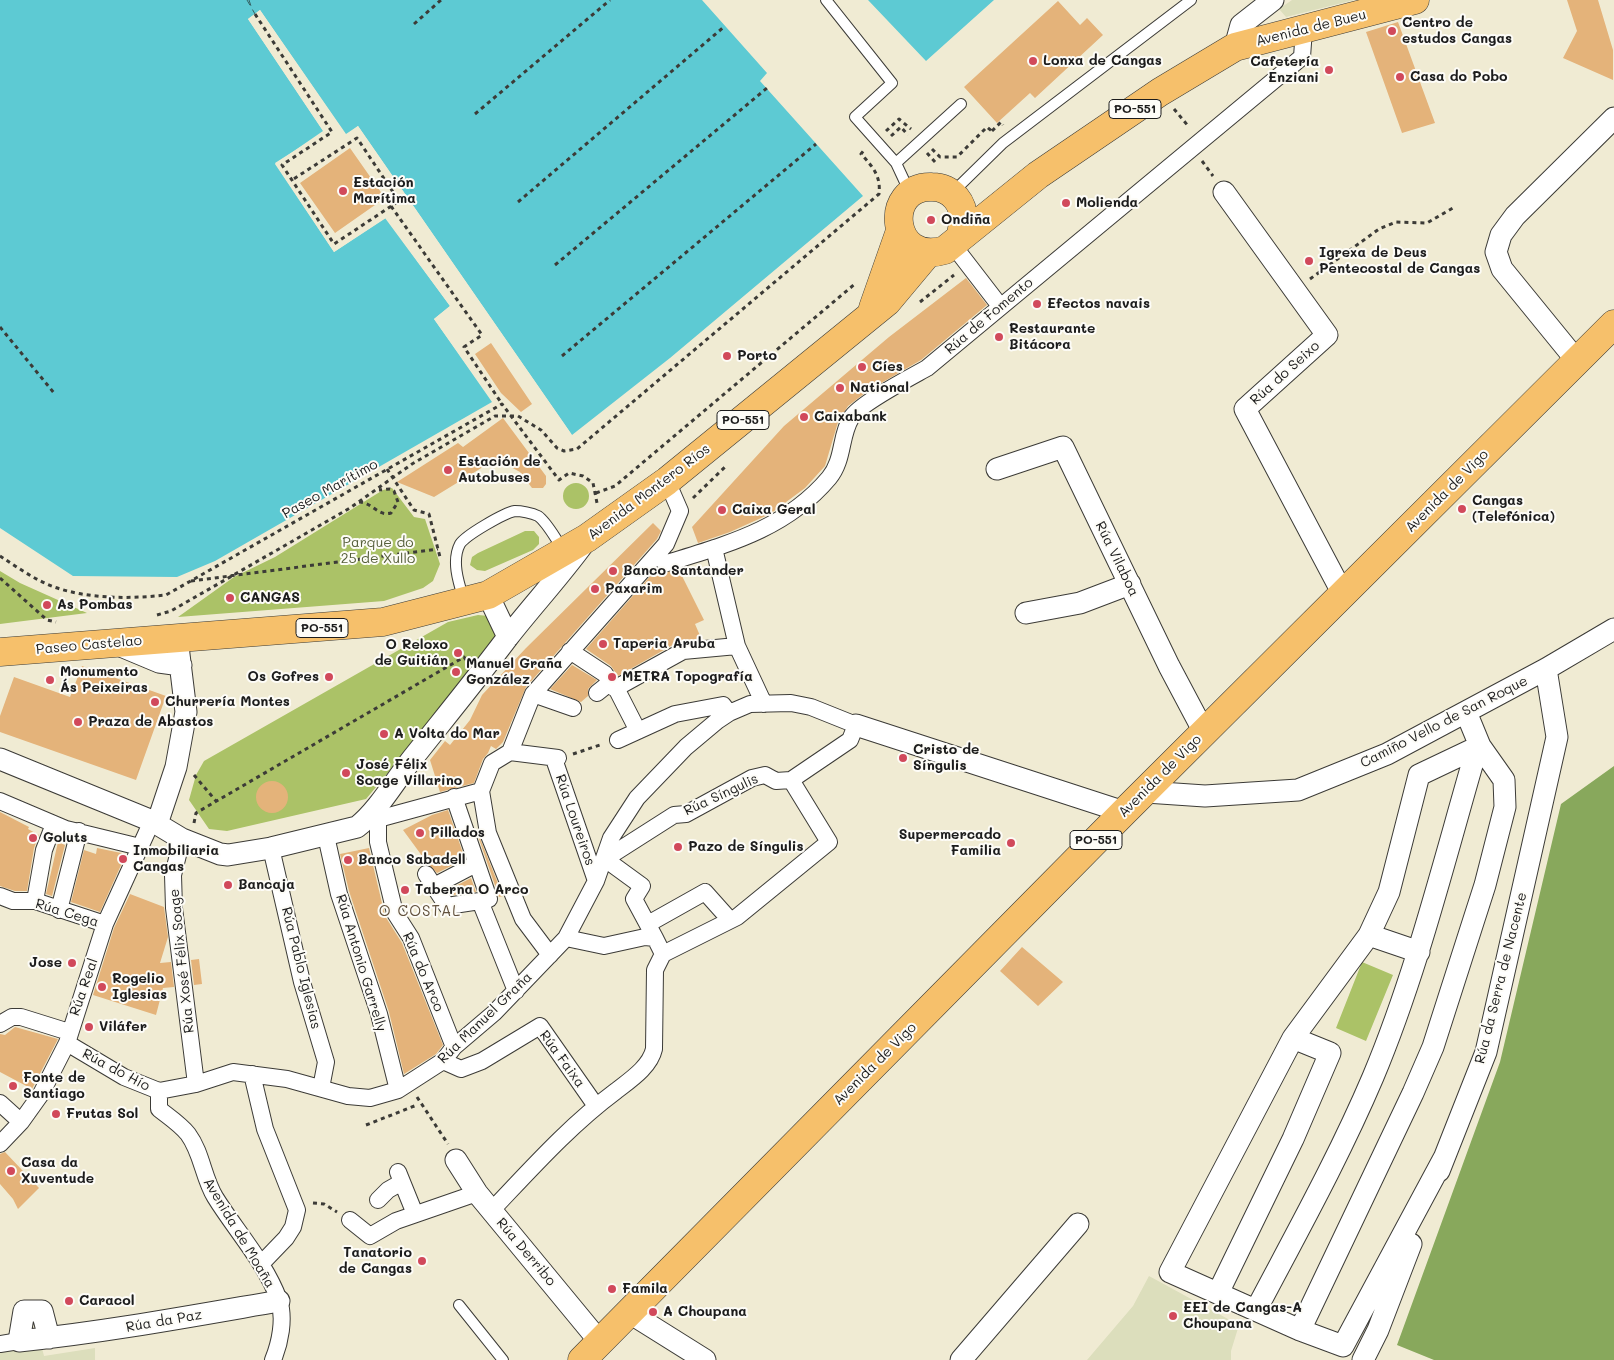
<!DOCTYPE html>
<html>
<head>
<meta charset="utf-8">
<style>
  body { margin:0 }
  canvas { display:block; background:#f0ebd3 }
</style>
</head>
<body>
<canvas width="1614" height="1360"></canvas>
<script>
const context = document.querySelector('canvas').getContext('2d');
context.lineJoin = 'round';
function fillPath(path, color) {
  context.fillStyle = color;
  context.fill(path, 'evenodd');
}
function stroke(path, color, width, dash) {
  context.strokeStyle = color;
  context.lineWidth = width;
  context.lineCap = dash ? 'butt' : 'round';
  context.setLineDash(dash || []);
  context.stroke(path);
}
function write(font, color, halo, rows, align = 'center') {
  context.font = font + ' Mali,sans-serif';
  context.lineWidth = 4;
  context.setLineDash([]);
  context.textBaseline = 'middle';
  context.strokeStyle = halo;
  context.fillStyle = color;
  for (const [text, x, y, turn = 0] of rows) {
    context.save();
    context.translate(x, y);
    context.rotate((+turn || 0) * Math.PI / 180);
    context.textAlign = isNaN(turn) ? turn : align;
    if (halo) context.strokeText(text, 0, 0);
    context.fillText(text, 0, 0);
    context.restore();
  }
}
const built = new Path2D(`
  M1292 0H1354L1286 17 1279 9Z
  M1149 1276 1239 1325 1231 1351V1360H1087L1133 1306Z
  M41 1344 44 1356 95 1348V1360H0V1351Z`);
const green = new Path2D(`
  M563 496a13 13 0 1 1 26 0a13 13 0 1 1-26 0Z
  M392 488 414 517 425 519 440 564 433 581 423 588 384 601 178 617 234 577 275 557 383 490Z
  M525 531H534L539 537V544L533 550 485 571 477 570 470 565 472 557 478 553Z
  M0 571 20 583 87 613 0 624Z
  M478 615 489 616 499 634 471 674 366 799 227 831 209 829 189 800 196 775 204 761 448 622Z
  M1362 962 1393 975 1366 1041 1336 1028Z`);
const forest = new Path2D(`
  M1614 766V1360H1434L1397 1345 1500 1062 1561 804Z`);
const water = new Path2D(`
  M0 0H702L767 73 760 81 863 196 670 358 572 435 358 126 346 135 260 10 248 19 324 132 275 163 334 252 385 218 450 306 434 319 492 402 215 561 177 577 73 576 0 528Z
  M868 0H994L926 61Z`);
const pier = new Path2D(`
  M260 10 346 134 358 126 572 435 568 433 357 129 347 137 344 136 260 13 251 19 326 131 278 164 335 248 384 216H387L452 305V308L437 319 494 403 434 319 450 306 386 218 334 252 275 164 323 131 248 19Z`);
const ferry = new Path2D(`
  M247 0 255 14
  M249 0 251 6`);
const building = new Path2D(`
  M1567 0H1598L1613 50V80L1563 58 1577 31Z
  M1058 1 1080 25 1087 18 1103 35 1035 98 1030 93 997 123 964 87Z
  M1398 22 1435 123 1402 133 1366 32Z
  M350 148 385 198 335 233 300 183Z
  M966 278 987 305 921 360 869 390 848 406 838 422 825 466 805 488 770 514 730 532 698 543 692 527 784 426 889 337Z
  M491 343 532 404 521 412 501 393 475 354Z
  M503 418 546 476V484L543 488H532L520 472 496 459 434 497 397 482 458 443 463 447Z
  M653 523 661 531 657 539 526 687 503 742 496 749 491 746 488 753 483 759 474 783 440 792 430 760 445 741 450 745 470 720 482 695 526 648Z
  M679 570 704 620 695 624 701 638 678 642 618 676 611 666 586 649 653 573Z
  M572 665 597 680 588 689V696L581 702 550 689Z
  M82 666 166 696 136 780 0 732V716L14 677 70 697Z
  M256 797a16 16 0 1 1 32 0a16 16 0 1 1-32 0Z
  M448 810 465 859 437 873 428 864 403 830 432 815Z
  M0 812 29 827 28 829 39 835 34 848 27 891H15L0 886Z
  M478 836H479L503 896 499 897Z
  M58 842 65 845 52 896 46 894Z
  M97 848 126 854 100 912 71 902 84 850 96 854Z
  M369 848 385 916 402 943 443 1045 436 1054 404 1074 389 1012 349 891 340 854Z
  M471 878 476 892 452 895 448 890Z
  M130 894 164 907 168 937 160 963 171 962 174 987 163 988 156 1015 93 995 114 928Z
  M1022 947 1063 982 1038 1006 1000 971Z
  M199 959 202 984 194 985 191 960Z
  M15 1027 58 1039 32 1089 0 1072V1034L5 1035Z
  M5 1152 39 1188 18 1209 13 1199 0 1184V1154Z`);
const path = new Path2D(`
  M255 14 332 132 282 165 334 244 399 201 357 138 292 180
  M414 24 441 0
  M1174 109 1189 127
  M475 114 610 0
  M886 131 899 119 911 129
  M992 131 1001 122 1003 125
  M891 136 901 127 908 135
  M932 149 940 157H957L987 127 994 133
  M927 153 936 163
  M1202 161 1213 176
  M518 202 725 26
  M391 206 482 335 464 347 502 404
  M555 265 767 88
  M1310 279 1379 229 1396 222 1427 223 1453 208
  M920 302 954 275
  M0 327 54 393
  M562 356 816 144
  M387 469 414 510 429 514 440 557
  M596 493 615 486 856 283
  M693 498 726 466
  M359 502C372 502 378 517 391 513L398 502 394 491 390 489 379 490
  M0 556C17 567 35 580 54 587 89 599 129 599 166 595L502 404 559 480 569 473 583 476 593 483 597 503
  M0 578 47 620 56 622
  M191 581 438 549
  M157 615 171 611 350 508 412 464 495 416H518L541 430 557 448 564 451 577 449 879 194C881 176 873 167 861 154L864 150
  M573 754 603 744
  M194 775 216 801
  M194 823 196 813 464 657 466 660
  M417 1097 448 1144
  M366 1125 417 1105
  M313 1203 324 1204 337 1212`);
const service = new Path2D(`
  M826 0 892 83 855 117 896 163 910 193
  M896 163 961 104
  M952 193 1003 143 1191 0
  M464 600C459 584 451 561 460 544 466 535 504 513 515 511 521 511 532 513 538 516 547 522 556 540 563 549
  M459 1305 503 1360`);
const pedestrian = new Path2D(`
  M953 245 1000 306
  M714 548 737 646 764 704
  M656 556 667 563C728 544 786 529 829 478 844 460 840 436 851 418 859 404 911 377 927 368L1302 57 1304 29
  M570 651 605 674 614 688
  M616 688 638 731
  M597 693 607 685 616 688 683 651 737 646
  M533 694 573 708
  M618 740 675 714 723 705 729 713
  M510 752 558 758
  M554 759 596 881
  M481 791 492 763 510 752 533 694 666 544 680 511 667 481
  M481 791 488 833 523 919 550 955
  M454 797 489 899 480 901 516 991
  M0 801 66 829 140 847
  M376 809 378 819V842L395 913 411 938 454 1047
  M378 819 481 791
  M326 836 339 894 379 1014 398 1090
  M182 839 173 875 174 908 196 1084
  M271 848 302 982 326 1062 321 1088
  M605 859 642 886 634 899 655 938
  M426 874 447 906 480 901
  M434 886 476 864
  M0 896 13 901H35L105 924
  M35 901 44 850 54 824
  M59 910 79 831
  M648 924 705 892 730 920
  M566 938 604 946 645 937 655 938 663 954 737 917 829 842 791 780
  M0 1024 12 1017H21L69 1032
  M67 1043 124 1077 159 1091 196 1084 233 1072 287 1079 348 1096 370 1098 398 1090 443 1061 454 1047 494 1013 566 938 596 881 611 838 637 798 686 747 717 721 729 713 750 704 791 703 811 707 856 725 850 740 791 780 776 781 765 775 752 778 686 814 674 815 605 859
  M443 1061 461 1069 482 1061 540 1026 596 1106
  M252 1074 265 1129 297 1210 293 1227 286 1238 261 1264
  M159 1091V1109C169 1117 180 1124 188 1134 202 1153 203 1177 215 1197 236 1231 265 1262 279 1300 285 1319 280 1343 273 1360
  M0 1103 21 1122
  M0 1144 21 1122 41 1094 67 1043 105 924 152 821
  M398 1172 415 1214
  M378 1200 388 1190 402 1182
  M491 1211C531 1169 569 1126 616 1091 630 1080 650 1067 654 1049L655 970 663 954
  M350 1220 370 1236 396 1221 477 1193
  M0 1344 19 1341`);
const minor = new Path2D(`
  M1235 47 1241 25 1273 0
  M1224 192 1327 335 1245 409 1343 594
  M1577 361 1502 269 1496 252 1501 235 1515 216 1614 118
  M997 469 1063 447 1169 666 1204 732
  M488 595 508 637
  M1026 613 1080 603 1130 584
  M116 644 159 662 181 665
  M856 725 1124 812
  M0 759 152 821 182 839 220 854 228 855 271 848 357 827C379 810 397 777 416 754 447 715 478 677 508 637 533 605 560 576 584 543
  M1146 792 1205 796 1298 790 1387 754 1546 669 1614 629
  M157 824 176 767 186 712 177 638
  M1369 935 1419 952
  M1293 1038 1369 935 1389 892 1419 775 1480 746
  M456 1160 477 1193 600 1342
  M1439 1171 1486 1052 1557 737 1546 669
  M1218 1293 1293 1139 1330 1053 1293 1038 1170 1272 1300 1330 1343 1346 1444 1158
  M1256 1310C1296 1234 1339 1157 1373 1077 1415 977 1442 869 1472 765L1480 746
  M630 1313 705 1360
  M1300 1330 1413 1093 1433 1047 1485 885 1505 807 1504 780 1480 746 1466 712
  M49 1338 42 1311H24L19 1341C106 1332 192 1316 279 1301
  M961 1360 1078 1224
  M1363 1360 1378 1330 1411 1244`);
const primary = new Path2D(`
  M960 237C964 224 966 210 956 198 950 191 941 187 932 187 882 185 890 267 945 250L1038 175 1160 92 1235 47 1415 0
  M873 308 900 231
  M0 652 383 622 488 595 587 538 667 481 887 302 928 253
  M582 1360 1124 812 1614 324`);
const markers = [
  [1392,31,5,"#d1495b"],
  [1033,61,5,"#d1495b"],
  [1329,70,5,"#d1495b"],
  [1400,77,5,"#d1495b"],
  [343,191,5,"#d1495b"],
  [1066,203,5,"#d1495b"],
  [931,220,5,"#d1495b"],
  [1309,261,5,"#d1495b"],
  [1037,304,5,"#d1495b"],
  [999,337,5,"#d1495b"],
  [727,356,5,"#d1495b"],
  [862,367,5,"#d1495b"],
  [840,388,5,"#d1495b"],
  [804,417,5,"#d1495b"],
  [448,470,5,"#d1495b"],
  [1462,509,5,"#d1495b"],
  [722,510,5,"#d1495b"],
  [613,571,5,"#d1495b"],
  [595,589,5,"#d1495b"],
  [230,598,5,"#d1495b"],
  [47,605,5,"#d1495b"],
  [603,644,5,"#d1495b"],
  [458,653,5,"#d1495b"],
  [456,672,5,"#d1495b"],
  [329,677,5,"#d1495b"],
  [612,677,5,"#d1495b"],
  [50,680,5,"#d1495b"],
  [155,702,5,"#d1495b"],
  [78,722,5,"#d1495b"],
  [384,734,5,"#d1495b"],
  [903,758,5,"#d1495b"],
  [346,773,5,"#d1495b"],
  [420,833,5,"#d1495b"],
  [33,838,5,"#d1495b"],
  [1011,843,5,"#d1495b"],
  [678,847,5,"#d1495b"],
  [123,859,5,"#d1495b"],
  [348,860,5,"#d1495b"],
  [228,885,5,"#d1495b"],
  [405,890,5,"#d1495b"],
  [72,963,5,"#d1495b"],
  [102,987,5,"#d1495b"],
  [89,1027,5,"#d1495b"],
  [13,1086,5,"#d1495b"],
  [56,1114,5,"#d1495b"],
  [11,1171,5,"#d1495b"],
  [422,1261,5,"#d1495b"],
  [612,1289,5,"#d1495b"],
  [69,1301,5,"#d1495b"],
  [653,1312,5,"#d1495b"],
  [1173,1316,5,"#d1495b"]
];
const shields = [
  [1135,109,52],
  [743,420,52],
  [322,628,52],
  [1096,840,52]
];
const shieldNames = [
  ["PO-551",1135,109],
  ["PO-551",743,420],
  ["PO-551",322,628],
  ["PO-551",1096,840]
];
const poiNames = [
  ["Centro de",1402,23],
  ["estudos Cangas",1402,39],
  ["Lonxa de Cangas",1043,61],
  ["Cafetería",1319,62,"right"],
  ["Enziani",1319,78,"right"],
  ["Casa do Pobo",1410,77],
  ["Estación",353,183],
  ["Marítima",353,199],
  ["Molienda",1076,203],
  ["Ondiña",941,220],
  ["Igrexa de Deus",1319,253],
  ["Pentecostal de Cangas",1319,269],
  ["Efectos navais",1047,304],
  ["Restaurante",1009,329],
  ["Bitácora",1009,345],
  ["Porto",737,356],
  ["Cíes",872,367],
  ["National",850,388],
  ["Caixabank",814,417],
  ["Estación de",458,462],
  ["Autobuses",458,478],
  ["Cangas",1472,501],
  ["(Telefónica)",1472,517],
  ["Caixa Geral",732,510],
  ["Banco Santander",623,571],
  ["Paxarim",605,589],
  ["CANGAS",240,598],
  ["As Pombas",57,605],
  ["Taperia Aruba",613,644],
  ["O Reloxo",448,645,"right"],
  ["de Guitián",448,661,"right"],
  ["Manuel Graña",466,664],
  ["González",466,680],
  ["Monumento",60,672],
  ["Ás Peixeiras",60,688],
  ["Os Gofres",319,677,"right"],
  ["METRA Topografía",622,677],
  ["Churrería Montes",165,702],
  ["Praza de Abastos",88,722],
  ["A Volta do Mar",394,734],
  ["Cristo de",913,750],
  ["Síngulis",913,766],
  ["José Félix",356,765],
  ["Soage Villarino",356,781],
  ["Pillados",430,833],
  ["Supermercado",1001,835,"right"],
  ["Familia",1001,851,"right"],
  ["Goluts",43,838],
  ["Pazo de Síngulis",688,847],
  ["Inmobiliaria",133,851],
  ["Cangas",133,867],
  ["Banco Sabadell",358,860],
  ["Bancaja",238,885],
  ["Taberna O Arco",415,890],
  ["Jose",62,963,"right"],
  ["Rogelio",112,979],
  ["Iglesias",112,995],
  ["Viláfer",99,1027],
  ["Fonte de",23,1078],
  ["Santiago",23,1094],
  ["Frutas Sol",66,1114],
  ["Casa da",21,1163],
  ["Xuventude",21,1179],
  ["Tanatorio",412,1253,"right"],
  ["de Cangas",412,1269,"right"],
  ["Famila",622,1289],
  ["Caracol",79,1301],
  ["EEI de Cangas-A",1183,1308],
  ["Choupana",1183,1324],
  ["A Choupana",663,1312]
];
const streetNames = [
  ["Avenida de Bueu",1311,28,-14],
  ["Rúa de Fomento",989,316,-40],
  ["Rúa do Seixo",1285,373,-42],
  ["Paseo Marítimo",330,489,-29],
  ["Avenida de Vigo",1447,491,-45],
  ["Avenida Montero Ríos",649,492,-37],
  ["Rúa Vilaboa",1117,559,64],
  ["Paseo Castelao",89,645,-5],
  ["Camiño Vello de San Roque",1444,722,-27],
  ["Avenida de Vigo",1160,776,-45],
  ["Rúa Síngulis",721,795,-25],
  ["Rúa Loureiros",575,820,71],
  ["Rúa Cega",67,913,17],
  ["Rúa Xosé Félix Soage",182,961,-96],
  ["Rúa Antonio Garrelly",361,963,73],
  ["Rúa Pablo Iglesias",301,968,76],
  ["Rúa do Arco",423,972,67],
  ["Rúa da Serra de Nacente",1501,978,-76],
  ["Rúa Real",84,987,-71],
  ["Rúa Manuel Graña",485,1018,-44],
  ["Rúa Faixa",562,1059,54],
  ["Avenida de Vigo",875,1064,-45],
  ["Rúa do Hío",116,1070,28],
  ["Avenida de Moaña",239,1233,59],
  ["Rúa Derribo",526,1252,50],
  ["Rúa da Paz",164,1321,-10]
];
const parkNames = [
  ["Parque do",378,543],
  ["25 de Xullo",378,559]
];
const neighbourhoodNames = [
  ["O COSTAL",420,911]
];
fillPath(built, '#dcdebc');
fillPath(green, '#abc267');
fillPath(forest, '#88a85c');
fillPath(water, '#5dcad3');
fillPath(pier, '#f0ebd3');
stroke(ferry, '#366265', 1, [6, 5]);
fillPath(building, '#e4b37a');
stroke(service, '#3c3b37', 12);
stroke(pedestrian, '#3c3b37', 18);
stroke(minor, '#3c3b37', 23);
stroke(primary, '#3c3b37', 29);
stroke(path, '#3c3b37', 3, [4, 4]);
stroke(service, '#fff', 10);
stroke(pedestrian, '#fff', 16);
stroke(minor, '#fff', 21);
stroke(primary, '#f6c06b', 28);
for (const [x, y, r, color] of markers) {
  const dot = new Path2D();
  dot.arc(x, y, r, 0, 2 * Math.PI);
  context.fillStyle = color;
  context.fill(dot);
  stroke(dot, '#fdfcf7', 2);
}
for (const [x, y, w] of shields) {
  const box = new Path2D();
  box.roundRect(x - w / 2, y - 9.5, w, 19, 4);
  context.fillStyle = '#fdfcf7';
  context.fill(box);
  stroke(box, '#1c1c1c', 1);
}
write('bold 12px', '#1c1c1c', null, shieldNames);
write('bold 14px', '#1c1c1c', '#fdfcf7', poiNames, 'left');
write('14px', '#1c1c1c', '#fdfcf7', streetNames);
write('14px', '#555e3a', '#fdfcf7', parkNames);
context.letterSpacing = '1px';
write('15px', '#62513d', '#fdfcf7', neighbourhoodNames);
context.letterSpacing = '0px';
</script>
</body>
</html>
